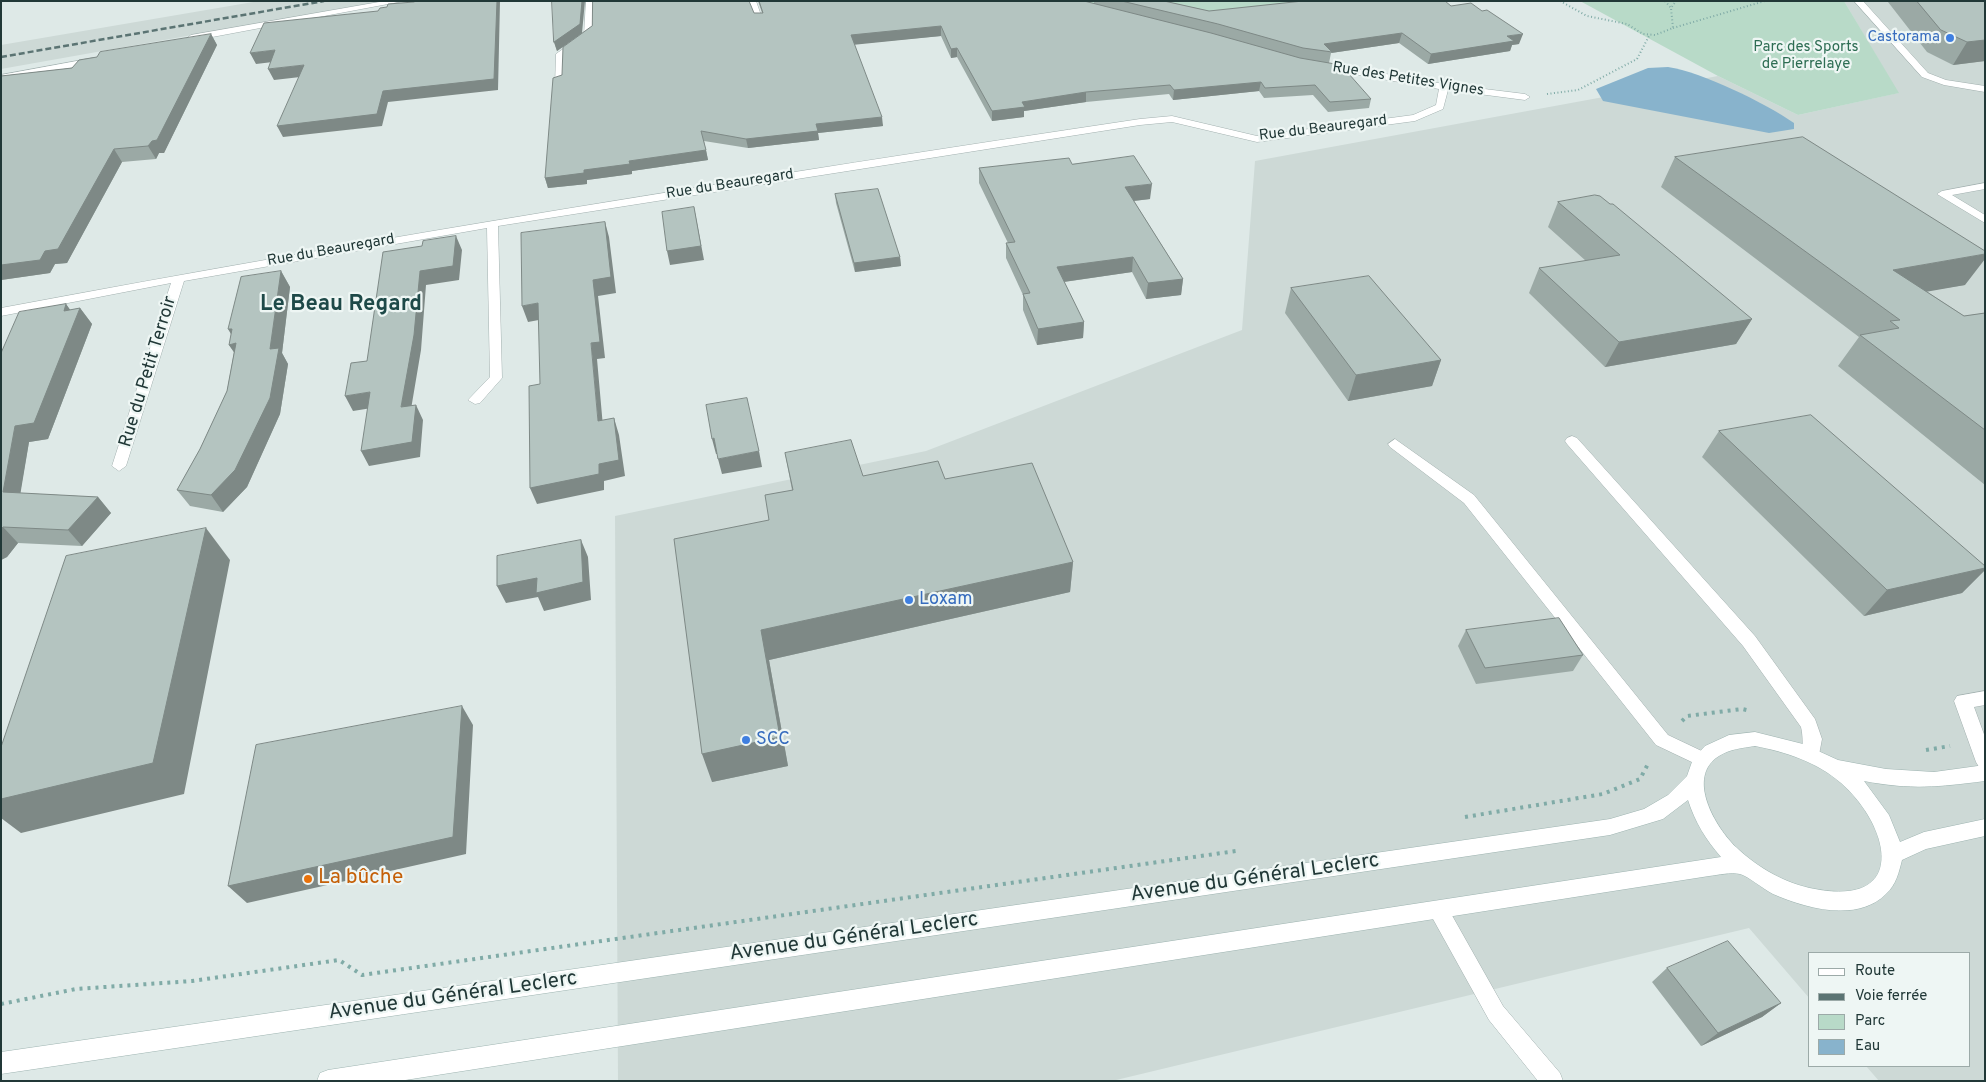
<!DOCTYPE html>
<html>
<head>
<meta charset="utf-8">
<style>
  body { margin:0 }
  #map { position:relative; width:1986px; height:1082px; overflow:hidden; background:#dee9e7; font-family:Overpass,sans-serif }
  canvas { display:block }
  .frame { position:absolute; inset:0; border:2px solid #213837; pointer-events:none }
  .legend { position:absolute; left:1808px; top:952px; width:162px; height:115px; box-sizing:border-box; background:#eef6f4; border:1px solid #9caaa8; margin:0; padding:6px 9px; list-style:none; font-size:15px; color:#213837 }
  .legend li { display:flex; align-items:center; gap:10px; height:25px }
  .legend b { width:25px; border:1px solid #9caaa8 }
</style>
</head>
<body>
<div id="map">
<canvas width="1986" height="1082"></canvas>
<div class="frame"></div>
<ul class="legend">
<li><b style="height:6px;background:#fff"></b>Route</li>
<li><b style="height:6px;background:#5b7473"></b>Voie ferrée</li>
<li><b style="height:14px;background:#b8dac8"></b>Parc</li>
<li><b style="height:14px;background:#88b3cc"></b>Eau</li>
</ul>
</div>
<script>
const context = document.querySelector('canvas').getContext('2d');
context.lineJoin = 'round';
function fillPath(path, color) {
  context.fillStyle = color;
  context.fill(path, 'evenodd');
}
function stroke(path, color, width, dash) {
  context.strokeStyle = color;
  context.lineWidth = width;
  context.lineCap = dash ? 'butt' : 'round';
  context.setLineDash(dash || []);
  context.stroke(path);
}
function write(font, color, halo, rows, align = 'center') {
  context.font = font + ' Overpass,sans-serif';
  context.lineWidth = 4.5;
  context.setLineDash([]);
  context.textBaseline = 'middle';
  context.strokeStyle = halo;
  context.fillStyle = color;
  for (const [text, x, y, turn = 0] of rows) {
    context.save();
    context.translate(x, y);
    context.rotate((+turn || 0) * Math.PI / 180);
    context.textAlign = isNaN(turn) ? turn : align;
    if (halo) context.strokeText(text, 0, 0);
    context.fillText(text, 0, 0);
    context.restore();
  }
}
const built = new Path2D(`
  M259 1H384L1 69V45Z
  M1844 1H1985V1081H1879L1866 1066H1970V953H1810V999L1749 928 1112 1081H618L615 516 926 451 1242 330 1255 161 1718 76 1798 115 1898 93Z`);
const green = new Path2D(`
  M1077 1H1399L1192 26Z
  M1580 1H1844L1899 93 1798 115 1718 76Z`);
const water = new Path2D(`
  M1668 67C1702 72 1765 103 1794 123V129L1769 133 1603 101 1596 89 1648 68Z`);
const pathFar1 = new Path2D(`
  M1560 1 1587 16 1627 24 1643 34 1655 35 1673 28 1671 8 1676 1
  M1665 1 1671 8
  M1673 28 1765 1
  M1547 94 1578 90 1637 59 1649 36`);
const path = new Path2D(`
  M1682 721 1687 716 1742 709 1751 711
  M1926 750 1950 746
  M1465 817 1603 794 1640 779 1649 762
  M1 1004 76 989 192 981 339 960 362 975 1236 851`);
const lane = new Path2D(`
  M586 1H594L592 35 564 55 563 84 555 86 556 54 584 34Z
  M748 1H756L763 21H757Z
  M1854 1H1863L1928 73 1946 80 1985 86V92L1944 85 1922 77Z
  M1985 183V189L1952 195 1985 215V223L1937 194 1942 191Z
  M1572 436 1577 438 1755 636 1815 719 1822 739 1818 760 1812 763 1806 760C1801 751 1804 738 1801 727L1743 646 1567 444 1565 441 1567 438Z
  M1395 439 1474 495 1668 735 1708 754 1711 759 1708 764 1702 767 1696 764 1656 745 1464 503 1390 447 1388 444Z
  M1985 691V705L1974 707 1985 737V770L1979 767 1976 762 1954 701 1957 696Z
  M1438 901 1445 903 1503 1006 1560 1073 1563 1081H1538L1489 1020 1428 910 1431 903Z`);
const street = new Path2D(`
  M385 1H404L191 41 187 38 191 35Z
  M93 58 96 59V63L1 81V75Z
  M1328 64 1444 84 1525 94 1530 97 1525 100 1448 90 1443 109 1415 121 1257 142 1172 122 1140 125 498 226 502 378 480 403 475 404 468 400 490 377 487 228 184 281 126 466 119 471 112 466 171 283 1 316V308C379 237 759 176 1140 119L1172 116 1257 136 1413 115 1436 105 1439 89 1325 69 1324 67Z`);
const secondary = new Path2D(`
  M1755 732 1803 744 1838 760 1886 769 1934 772 1985 765V781C1938 787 1911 790 1864 781L1889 815 1900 842 1924 832 1985 819V836L1926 849 1902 860C1899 872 1896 885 1886 894 1857 923 1805 908 1773 894 1763 889 1748 876 1740 874 1731 872 1718 875 1709 876L399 1081H317L320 1073 328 1070 1721 857C1706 840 1695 822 1688 800L1663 819 1610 835 1 1074V1052L1610 819 1644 809 1668 795 1687 776 1693 759 1705 746 1729 735ZM1755 746C1786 752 1817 762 1841 783 1890 826 1909 907 1815 889 1786 884 1758 868 1736 847 1716 828 1685 777 1719 756 1730 749 1742 748 1755 746Z`);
const rail = new Path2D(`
  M1 57 324 1`);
const wall = new Path2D(`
  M758 1H1084L1094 4V1H1164L1209 11 1451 6 1519 44 1512 45 1510 51 1428 64 1399 43 1331 53 1329 63 1371 99 1369 108 1328 112 1313 95 1264 98 1259 91 1173 100 1169 94 1086 102 1024 111V117L992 121 957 57 951 58 941 36 854 44 883 126 818 133 819 140 748 148 704 141 708 160 632 171V174L587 180V184L548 188 545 178 562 75 573 40 557 51 554 42 582 33 754 13H762Z
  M1888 1H1985V61L1953 65 1927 52 1888 2Z
  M211 34 217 45 164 153H159L156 159 122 162 67 263 55 264 50 273 1 280V76L72 68Z
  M1675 157 1965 285 1926 291 1964 316 1985 313V485L1838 366 1859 337 1661 187Z
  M1072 164 1150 199 1134 201 1183 279 1181 295 1146 299 1132 272 1064 282 1084 322 1083 338 1037 345 1023 310V295L1006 258V243H1008L979 183V168Z
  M835 194 900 257 901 266 855 272 836 203Z
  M1558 202 1752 319 1736 344 1605 367 1529 293 1539 268 1586 261 1548 227Z
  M281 271 290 287 282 353 288 364 280 414 247 487 223 512 190 506 177 490 200 449 227 391 234 352 229 345Z
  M1291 288 1441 360 1432 386 1348 401 1285 313Z
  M66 304 70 310 80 308 92 324 48 439 29 442 20 493 98 497 111 513 82 546 18 543 7 557 1 560V353Z
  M1719 431 1985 566V570L1962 593 1864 616 1702 457Z
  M785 453 863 476 945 479 1073 562 1070 592 769 660 788 766 712 782 769 520 792 490Z
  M1466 630 1583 655 1573 671 1476 684 1458 646Z
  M1667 968 1781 1003 1762 1017 1701 1046 1652 982Z`);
const shadedWall = new Path2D(`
  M497 1H500L498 90 388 102 382 126 283 137 277 126 383 91Z
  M582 1H585L582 33 557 51 554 42Z
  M941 26V36L852 45 851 35Z
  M1402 33 1399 43 1331 53 1332 52 1324 44Z
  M211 34 217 45 164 153H159L156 159 148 146Z
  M1523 34 1519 44 1512 45 1510 51 1428 64 1431 54 1507 36Z
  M1985 40V61L1953 65 1967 42Z
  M957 48V57L951 58V49Z
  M275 50 281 61 256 64 250 53Z
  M304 65 309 76 274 80 268 69Z
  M1261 82 1259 91 1173 100 1174 90Z
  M1086 92V102L1024 111V117L992 121V111L1022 102Z
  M882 117 883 126 818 133 819 140 748 148 746 139 816 124Z
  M114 149 122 162 67 263 55 264 50 273 1 280V265L45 251Z
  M706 150 708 160 632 171V174L587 180V184L548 188 545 178 629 161Z
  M1152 184 1150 199 1124 202 1125 187Z
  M694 207 704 260 670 265 667 251Z
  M605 222 609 237 616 293 598 296 605 358 597 359 604 438 598 421 591 343 593 280Z
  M456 236 462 250 459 280 426 285 421 350 409 421 401 407 420 271Z
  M1985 254V259L1965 285 1874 301 1893 270Z
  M900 257 901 266 855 272 854 263Z
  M1133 257 1132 272 1056 283 1057 267Z
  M281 271 290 287 282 353 288 364 280 414 247 487 223 512 211 495 270 349Z
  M1183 279 1181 295 1146 299 1148 283Z
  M538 303 544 319 528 322 522 306Z
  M66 304 76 318 80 308 92 324 48 439 29 442 18 508 3 492 15 426Z
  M1752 319 1736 344 1605 367 1619 342Z
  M1084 322 1083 338 1037 345 1038 329Z
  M228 329H232L238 346Z
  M236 343 240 361 229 345Z
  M1441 360 1432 386 1348 401 1356 375Z
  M370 392 378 407 353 411 345 396Z
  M416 405 423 420 420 457 369 466 361 451Z
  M614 418 619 435 625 476 604 481V490L537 504 530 488 599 464Z
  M714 438 718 454H716L712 439Z
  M759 451 762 467 722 474 718 459Z
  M98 497 111 513 82 546 68 530Z
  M3 527 18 543 7 557 1 560V529Z
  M206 528 230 560 184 794 21 833 1 818V799Z
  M581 540 588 557 591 600 544 611 538 597 506 603 497 586Z
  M1073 562 1070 592 769 660 788 766 712 782 702 754 761 630Z
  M1985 568V570L1962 593 1864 616 1887 590Z
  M462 706 473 725 466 854 247 903 228 886Z
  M1781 1003 1762 1017 1701 1046 1718 1033Z`);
const building = new Path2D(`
  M415 1H497L494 79 383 91 377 114 277 126 304 65 268 69 275 50 250 53 264 23 378 11 380 8 387 7 388 4 414 2Z
  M552 1H582L580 24 554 42Z
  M593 1H749L754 13H763L759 1H1084L1211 33 1300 58 1341 65 1371 99 1330 102 1315 85 1265 88 1261 82 1174 90 1170 85 1086 92 1022 102 1025 107 992 111 957 48 951 49 941 26 851 35 882 117 816 124 818 131 746 139 701 131 706 150 629 161 630 164 584 170V173L545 178 553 78 562 75 563 47 592 26Z
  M1122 1H1164L1209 11 1303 1H1445L1451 6 1471 3 1482 11 1487 10 1523 34 1507 36 1514 41 1431 54 1402 33 1324 44 1332 52 1303 48 1218 24Z
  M1917 1H1985V40L1967 42 1941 30Z
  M211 34 157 140 152 141 148 146 114 149 58 249 45 251 40 260 1 265V76L72 68 79 60 97 57 100 52Z
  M1803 137 1985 251V254L1893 270 1964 316 1985 313V430L1860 335 1899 328 1890 321 1900 320 1675 157Z
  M1134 156 1152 184 1125 187 1183 279 1148 283 1133 257 1057 267 1084 322 1038 329 1023 294 1030 293 1006 243 1015 242 979 168 1069 158 1072 164Z
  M878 189 900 257 854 263 835 194Z
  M1595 195 1600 196 1610 204H1613L1752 319 1619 342 1539 268 1620 255 1558 202Z
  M694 207 701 246 667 251 662 212Z
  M605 222 611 277 593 280 600 342 591 343 598 421 614 418 619 460 599 464V474L530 488 529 386 540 384 538 303 522 306 521 233Z
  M456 236 453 266 420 271 414 335 401 407 416 405 412 442 361 451 370 392 345 396 351 363 367 361 383 252 422 246 423 241Z
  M281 271 270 349 279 348 270 398 235 470 211 495 177 490 200 449 227 391 236 343 229 345 232 329H228L241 277Z
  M1369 276 1441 360 1356 375 1291 288Z
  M66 304 64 311 80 308 34 423 15 426 3 492 98 497 68 530 3 527 1 529V353L19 312Z
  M747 398 759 451 718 459 714 438 712 439 706 405Z
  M1811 415 1985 566V568L1887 590 1719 431Z
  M851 440 863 476 938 461 945 479 1032 463 1073 562 761 630 780 737 702 754 674 539 769 520 765 495 793 490 785 453Z
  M206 528 153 763 1 799V747L66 556Z
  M581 540 583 582 536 593 537 578 497 586V556Z
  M1559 618 1583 655 1485 668 1466 630Z
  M462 706 453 837 228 886 256 745Z
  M1728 941 1781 1003 1718 1033 1667 968Z`);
const markers = [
  [1950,38,5,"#3f7fe0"],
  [909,600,5,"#3f7fe0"],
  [746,740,5,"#3f7fe0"],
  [308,879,5,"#e8710a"]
];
const farShopnames = [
  ["Castorama",1940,38]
];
const farParknames = [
  ["Parc des Sports",1806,48],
  ["de Pierrelaye",1806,65]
];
const farStreetnames = [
  ["Rue des Petites Vignes",1408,80,9],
  ["Rue du Beauregard",1323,129,-7],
  ["Rue du Beauregard",730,185,-9],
  ["Rue du Beauregard",331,251,-10]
];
const streetNames = [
  ["Rue du Petit Terroir",149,372,-73]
];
const shopNames = [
  ["Loxam",919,600],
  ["SCC",756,740]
];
const nearFoodnames = [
  ["La bûche",318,879]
];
const nearStreetnames = [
  ["Avenue du Général Leclerc",1255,879,-8],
  ["Avenue du Général Leclerc",854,938,-8],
  ["Avenue du Général Leclerc",453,997,-8]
];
const districtNames = [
  ["Le Beau Regard",341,306]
];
fillPath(built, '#cdd9d6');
fillPath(green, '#b8dac8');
fillPath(water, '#88b3cc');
stroke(lane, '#a2b0af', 1);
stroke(street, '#a2b0af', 1);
stroke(secondary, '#9eb4b1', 1);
stroke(pathFar1, '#80aba7', 2, [1, 2.5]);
stroke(path, '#80aba7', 4, [3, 5]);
fillPath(lane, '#fff');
fillPath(street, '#fff');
fillPath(secondary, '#fff');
stroke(rail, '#5b7473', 2.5, [6, 3]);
fillPath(wall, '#9ba9a5');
fillPath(shadedWall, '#7e8986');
fillPath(building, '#b4c4c0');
stroke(building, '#7e8986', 1);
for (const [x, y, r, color] of markers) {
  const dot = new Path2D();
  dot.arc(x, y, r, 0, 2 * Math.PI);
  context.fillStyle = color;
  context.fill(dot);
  stroke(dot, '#eef6f4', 2);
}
write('15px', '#366cbe', '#eef6f4', farShopnames, 'right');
write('15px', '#2d6d53', '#eef6f4', farParknames);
write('15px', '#213837', '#eef6f4', farStreetnames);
write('18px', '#213837', '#eef6f4', streetNames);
write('18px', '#366cbe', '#eef6f4', shopNames, 'left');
write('21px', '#c56008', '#eef6f4', nearFoodnames, 'left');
write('21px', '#213837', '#eef6f4', nearStreetnames);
write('bold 22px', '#1e4948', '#eef6f4', districtNames);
</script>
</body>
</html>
